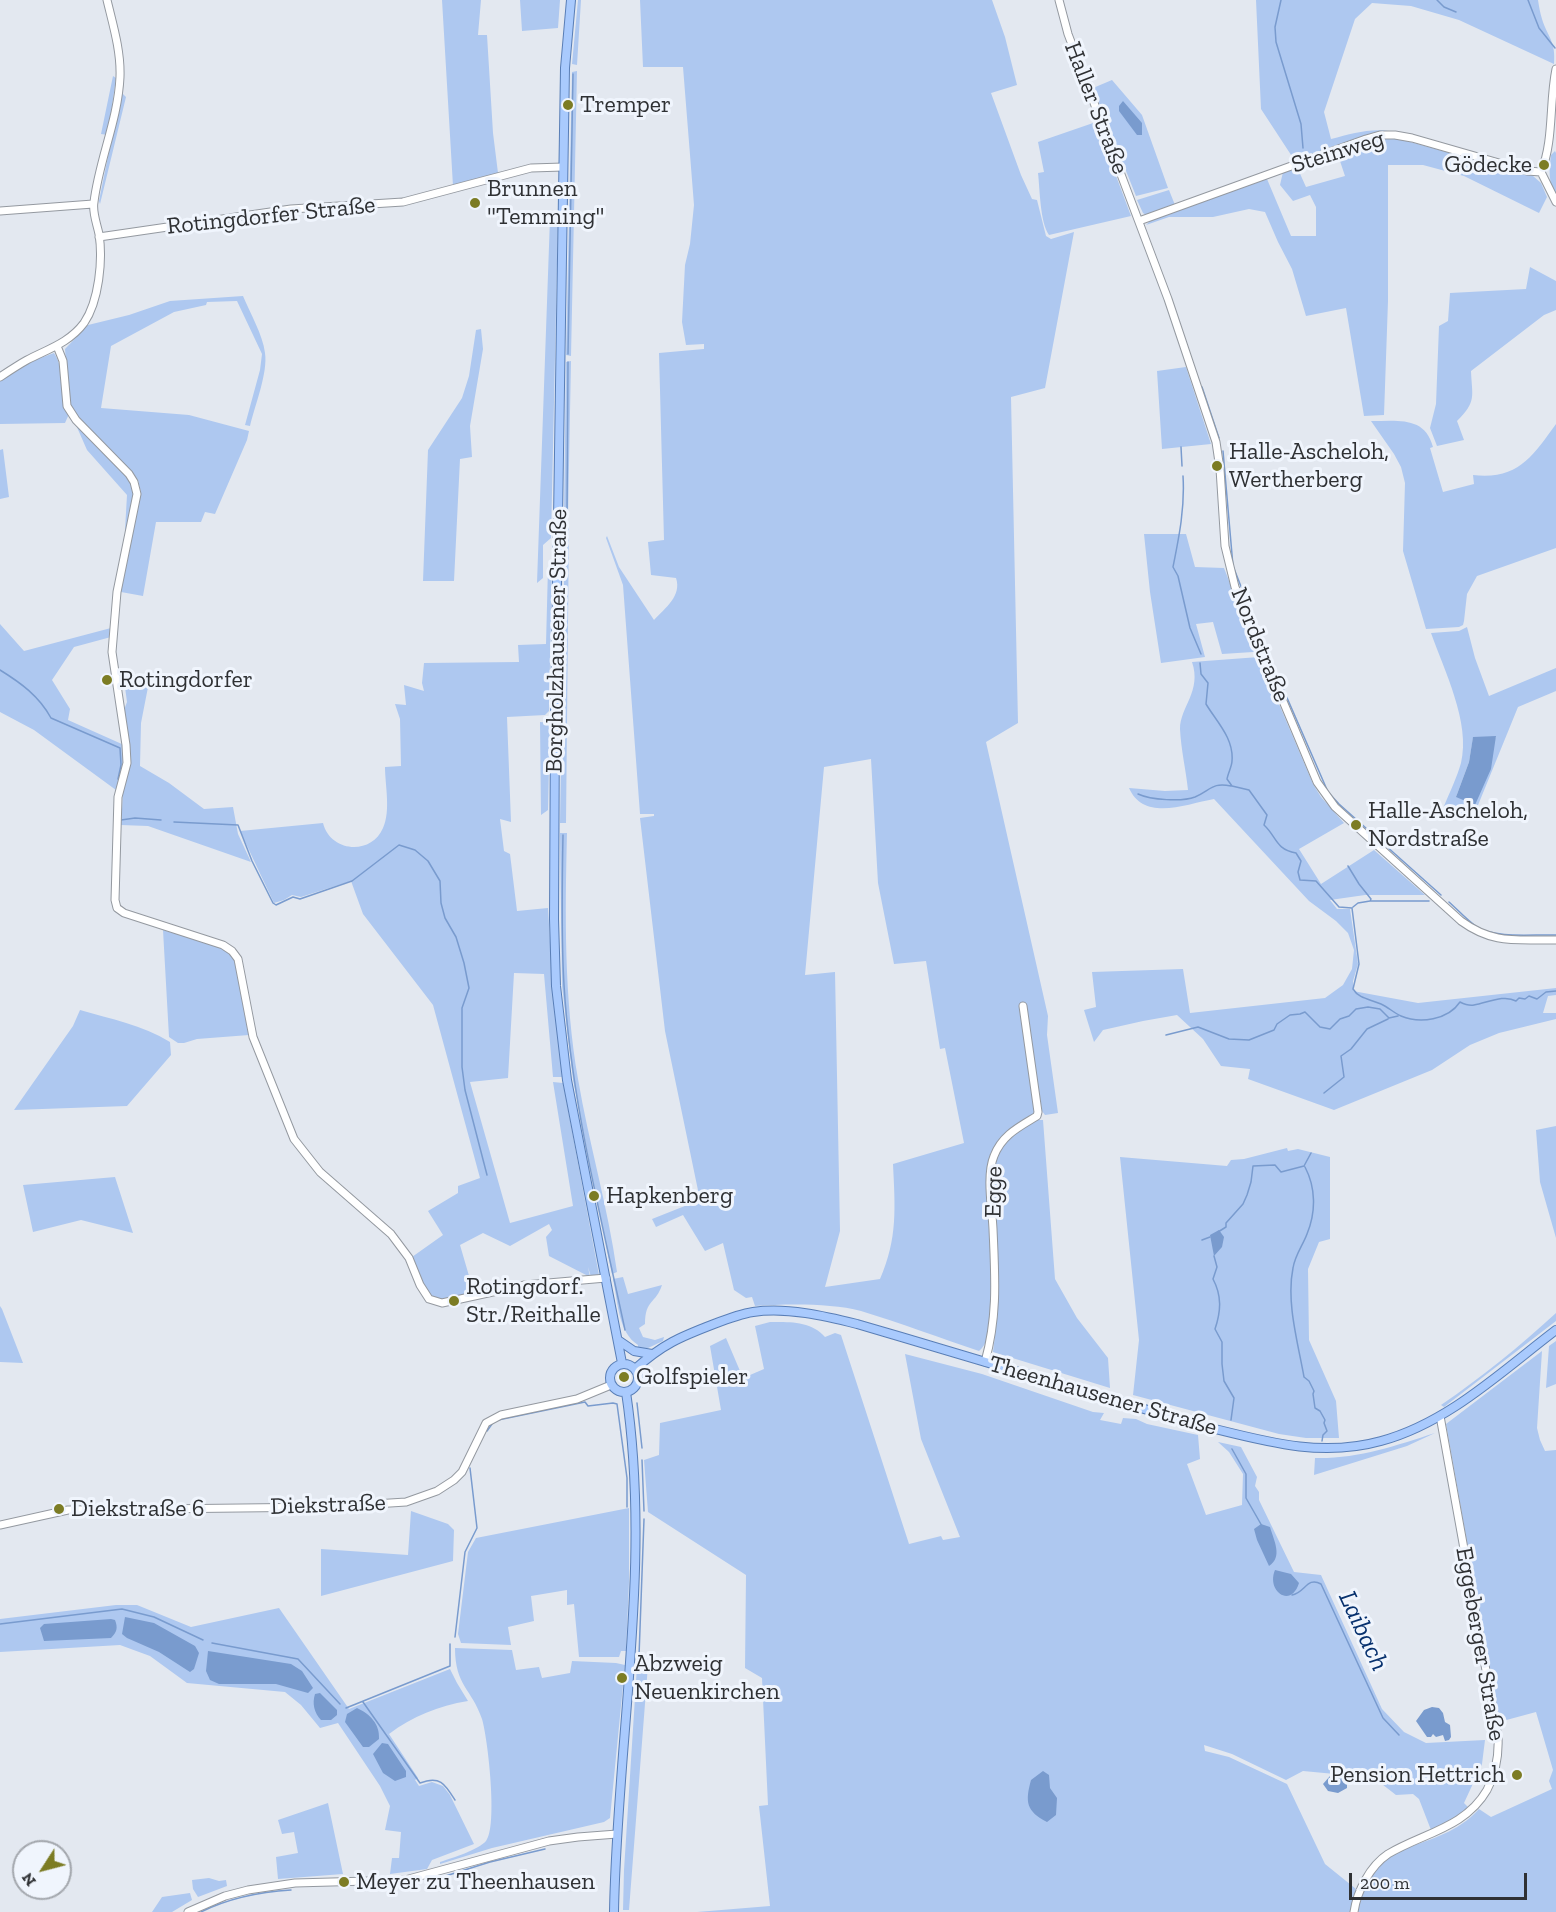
<!DOCTYPE html>
<html>
<head>
<meta charset="utf-8">
<style>
  body { margin:0 }
  #map { position:relative; width:1556px; height:1912px; overflow:hidden; background:#e3e8f0; font-family:"Zilla Slab",serif }
  canvas { display:block }
  .north { position:absolute; left:12px; top:1840px; width:60px; height:60px; box-sizing:border-box; background:#f0f5fd; border:2px solid #a3a7ad; border-radius:50%; rotate:234deg; font-size:16px; font-weight:700; line-height:24px; text-align:center; color:#2f3134 }
  .north::after { content:''; display:block; margin:auto; width:21px; height:27px; background:#7c7c24; clip-path:polygon(50% 0,100% 100%,50% 72%,0 100%) }
  .scale { position:absolute; left:1349px; top:1873px; width:178px; height:27px; box-sizing:border-box; border:3px solid #2f3134; border-top:0; padding-left:8px; font-size:18px; line-height:21px; white-space:nowrap; color:#2f3134; -webkit-text-stroke:4px #f0f5fd; paint-order:stroke }
</style>
</head>
<body>
<div id="map">
<canvas width="1556" height="1912"></canvas>
<div class="north">N</div>
<div class="scale">200 m</div>
</div>
<script>
const context = document.querySelector('canvas').getContext('2d');
context.lineJoin = 'round';
function fillPath(path, color) {
  context.fillStyle = color;
  context.fill(path, 'evenodd');
}
function stroke(path, color, width, dash) {
  context.strokeStyle = color;
  context.lineWidth = width;
  context.lineCap = dash ? 'butt' : 'round';
  context.setLineDash(dash || []);
  context.stroke(path);
}
function write(font, color, halo, rows, align = 'center') {
  context.font = font + ' "Zilla Slab",serif';
  context.lineWidth = 6;
  context.setLineDash([]);
  context.textBaseline = 'middle';
  context.strokeStyle = halo;
  context.fillStyle = color;
  for (const [text, x, y, turn = 0] of rows) {
    context.save();
    context.translate(x, y);
    context.rotate((+turn || 0) * Math.PI / 180);
    context.textAlign = isNaN(turn) ? turn : align;
    if (halo) context.strokeText(text, 0, 0);
    context.fillText(text, 0, 0);
    context.restore();
  }
}
const green = new Path2D(`
  M442 0H481L478 35H487L493 133 498 173 453 186Z
  M520 0H560L558 28 522 31Z
  M578 0H581L577 65 572 64Z
  M640 0H992L1005 37 1017 85 991 93 1021 175 1032 199 1037 200 1046 236 1051 239 1074 232 1045 388 1011 397 1018 723 986 742 1048 1016 1047 1035 1058 1113 1045 1115 1042 1111 1037 1078 1031 1079 1036 1107 1034 1114C1019 1125 1005 1129 996 1144 973 1187 1010 1328 979 1351 940 1338 901 1323 861 1311 830 1303 787 1304 755 1306L752 1297 746 1298 734 1290 723 1243 705 1251 683 1215 656 1227 652 1219 700 1200 665 1031 640 818 654 816V814H640L623 585 606 538 607 536 619 567 654 620C665 608 682 596 676 578L651 575 648 542 664 540 659 353 704 349V344L686 345 682 322 685 265 690 244 694 205 683 67H643ZM871 759 878 883 894 964 926 961 940 1049 945 1048 964 1143 893 1164C895 1207 898 1238 880 1279L825 1287 840 1231 835 972 805 975 824 767Z
  M1256 0H1538C1539 6 1540 13 1542 19 1548 38 1556 41 1554 64L1459 20 1411 6 1372 3 1355 19 1324 112 1331 139C1354 133 1372 127 1396 132 1361 133 1327 149 1295 161L1261 109Z
  M577 71 571 356 566 355 572 72Z
  M113 76 116 78 108 135 101 134Z
  M1112 80 1142 115 1168 188 1136 196 1093 88Z
  M121 92 126 97 100 204 99 201Z
  M1096 122 1131 216 1049 235C1040 222 1040 190 1038 173L1044 172 1038 142Z
  M1381 137 1396 138 1533 176 1541 183 1547 197 1539 213 1464 176 1423 165H1388V301L1384 415 1364 416 1346 308 1306 316 1292 269 1278 242 1265 212 1249 209 1213 217H1169L1146 225 1151 220 1267 179 1291 236H1316V207L1310 195 1293 201 1280 185 1283 172 1297 167 1306 187 1345 176 1337 152Z
  M1555 151 1556 153V196C1548 181 1549 171 1551 155Z
  M1169 190 1175 205 1146 215 1143 213 1137 200Z
  M550 218 558 219 551 538 543 545V578L537 583Z
  M1530 267 1556 281V310L1544 315 1471 371C1472 397 1477 401 1457 421L1464 440 1437 446 1430 428 1436 404 1439 326 1448 321 1450 293 1526 289Z
  M243 296C250 313 263 335 265 353 268 373 255 405 250 426L245 425 260 370 262 354 237 301 207 302 206 305 174 312 111 346 101 408 189 415 249 431 247 440 215 514 205 512 201 522H156L143 596 121 592 141 493 138 480 132 472 79 421 69 403 65 349 88 325 129 315 170 301Z
  M481 329 483 349 470 426 472 457 460 459 454 581H423L428 450 462 398 469 376 476 330Z
  M54 353C66 371 59 394 69 414L65 423 0 424V381L27 363Z
  M571 361 568 517H564L566 362Z
  M1186 367 1211 444 1162 449 1157 371Z
  M1371 421C1398 421 1425 416 1433 447L1430 448 1443 492 1474 484 1473 475C1518 480 1532 457 1556 424V548L1477 576 1467 594 1464 621 1463 625 1459 627 1426 629 1403 551 1405 483 1401 467 1394 454Z
  M76 425 127 475C138 493 132 510 128 530H125L127 495 87 450Z
  M3 449 9 497 0 499V450Z
  M569 523 566 823H560L565 525Z
  M1144 534H1186L1195 567 1224 568 1256 650 1253 652 1222 654 1213 622 1196 624 1205 657 1161 663 1150 592Z
  M552 565 549 711 545 715 507 717 511 822 500 819 504 851 510 854 517 911 548 908 552 974 562 1077H553L544 974 514 973 508 1078 470 1082 510 1223 573 1206 553 1082 563 1083 599 1275 591 1277 588 1267 590 1277 549 1256 546 1237 552 1230 549 1224 510 1246 483 1233 460 1245 474 1293C426 1305 430 1302 412 1257L443 1235 428 1211 458 1193V1186L480 1178 433 1005 363 914 351 881 301 897 292 895 284 900 274 903 240 831 323 823C330 852 371 856 383 828 391 811 385 785 385 767L401 766 400 719 395 704 406 705 404 685 424 691 422 683 424 663 519 662 518 645 546 644 548 567Z
  M0 624 24 651 111 628V637L74 647 52 680 70 709 68 720 124 745V763L116 790 34 730 0 712Z
  M1467 627 1475 658 1489 696 1556 668V691L1518 707 1474 815 1469 817 1444 806C1450 792 1457 777 1461 763 1471 723 1444 670 1431 633L1459 631ZM1496 737 1456 797 1469 762 1473 738Z
  M1259 657 1313 784 1321 797 1344 823 1299 849 1321 884 1374 850 1425 895H1365L1330 900 1337 909H1350L1358 964 1353 981V991L1418 1003 1556 988V995L1548 996 1543 1013H1556V1019L1499 1033 1470 1045 1432 1070 1334 1110 1248 1079 1250 1069 1221 1066 1203 1039 1177 1015 1143 1021 1103 1030 1094 1042 1084 1010 1096 1007 1092 972 1183 969 1190 1013 1325 998 1343 985 1352 969 1354 950 1348 933 1336 921 1309 901 1214 799C1186 804 1144 822 1129 788L1165 791 1188 790C1186 770 1181 750 1180 729 1180 707 1202 691 1192 662Z
  M149 682 141 723 140 766 169 783 204 809 233 807 238 834 251 862 148 826 121 825 123 793 130 762 124 710 127 702 125 687Z
  M540 722 550 723 548 810 541 815Z
  M560 833H567C565 915 564 998 578 1079 589 1144 608 1207 617 1272L612 1274 573 1080 562 986Z
  M163 930C178 935 219 943 230 953 239 962 245 1019 249 1035L197 1039 184 1043H178L169 1037Z
  M80 1010C111 1019 142 1025 170 1042L171 1055 127 1106 14 1110 73 1026Z
  M1036 1120H1043L1055 1279 1077 1318 1108 1358 1110 1388 993 1352 998 1310 993 1172C998 1142 1012 1135 1036 1120Z
  M1556 1126V1238L1540 1182 1536 1130Z
  M1287 1148 1288 1151 1298 1149 1330 1157V1239L1319 1242 1308 1269 1309 1340 1336 1401 1339 1438H1306L1279 1434 1133 1395 1139 1340 1120 1157 1227 1166 1231 1160 1244 1159Z
  M115 1177 133 1233 81 1220 33 1232 23 1185Z
  M623 1277 628 1294 662 1285C656 1304 645 1299 645 1324L639 1328 643 1337 655 1340 664 1337 663 1341 648 1348 638 1349V1345C618 1332 618 1302 613 1279Z
  M0 1306 2 1309 23 1363 0 1362Z
  M1556 1313V1321L1444 1407 1441 1405C1482 1377 1519 1347 1556 1313Z
  M770 1322C790 1322 811 1321 825 1337L835 1333 841 1335 909 1544 941 1536 943 1540 960 1537 921 1439 905 1354 982 1374 1093 1412 1104 1413 1100 1420 1121 1424 1123 1418 1136 1419 1147 1424 1198 1435 1200 1459 1187 1464 1206 1515 1242 1505 1243 1474 1229 1452 1218 1442 1241 1447 1257 1477 1255 1486 1259 1492V1500L1294 1572 1321 1575 1382 1709 1404 1732 1426 1743 1485 1740 1482 1764 1464 1803 1469 1808 1459 1818 1431 1830 1419 1799 1413 1794 1396 1795 1369 1774H1335L1303 1771 1286 1780 1232 1754 1204 1745 1205 1751 1229 1757 1287 1784 1325 1864 1356 1889 1350 1912H697L770 1906 759 1806 768 1805 762 1678 745 1668 746 1575 648 1512 644 1460 659 1455 660 1423 721 1410 710 1346 726 1338 743 1378 764 1369 755 1326Z
  M1556 1341V1384L1546 1388 1549 1346Z
  M1542 1351 1537 1428 1540 1440 1545 1451 1556 1450V1912H1357C1376 1830 1435 1857 1479 1809L1491 1817 1552 1789 1549 1781 1553 1770 1536 1712 1499 1722 1446 1424Z
  M1435 1433 1407 1446 1314 1475 1315 1458C1357 1459 1395 1446 1435 1433Z
  M629 1508V1582L626 1651H621L619 1657H579L574 1604 567 1605V1590L531 1596 534 1621 508 1627 511 1645 461 1643 458 1634 468 1552 476 1538Z
  M411 1511 448 1524 454 1530 453 1561 321 1596V1549L408 1555Z
  M116 1605H137L191 1627 279 1608 349 1709 450 1669 457 1683 468 1701C438 1706 413 1716 389 1734L418 1778 415 1780 419 1786 432 1782 443 1786 450 1795 474 1844 432 1860 427 1869 390 1874 392 1858H399L401 1832 385 1830 390 1806 380 1786 338 1723 320 1728 301 1705 285 1692 187 1683 150 1656 120 1645 0 1652V1619Z
  M455 1648 512 1650 516 1670 539 1667 542 1678 570 1673 572 1661 616 1663 625 1665 610 1818 604 1822 492 1848 440 1864V1862C452 1858 478 1850 486 1841 498 1827 488 1739 482 1719 472 1689 455 1686 455 1648Z
  M648 1665 629 1910H623L624 1870 637 1666Z
  M328 1803 343 1874 278 1879 276 1857 298 1853 294 1832 282 1834 278 1820Z
  M209 1878 219 1881 226 1880 227 1886 198 1897 193 1889 192 1880Z
  M190 1893 192 1900 172 1912H152L162 1897Z`);
const water = new Path2D(`
  M1123 101 1142 123V135H1137L1119 111V106Z
  M1496 736 1491 769 1475 805 1456 797 1469 762 1473 737Z
  M1219 1230 1224 1237 1222 1247 1214 1256 1210 1235Z
  M1261 1524 1270 1527C1274 1541 1283 1557 1269 1566L1257 1540 1254 1529Z
  M1275 1570 1291 1574 1299 1583C1291 1609 1266 1591 1275 1570Z
  M125 1617 154 1623 195 1646 199 1653 194 1669 190 1672 159 1652 127 1638 122 1634Z
  M111 1619 115 1620C118 1628 117 1632 111 1638L44 1641 40 1628 44 1624Z
  M208 1651 291 1664 302 1671 313 1688 308 1693 276 1684H219L210 1680 206 1671Z
  M320 1693 337 1710V1715L331 1720H321C314 1713 312 1703 315 1694Z
  M1432 1707 1439 1708 1443 1713 1445 1722 1450 1725 1451 1737 1449 1740 1445 1741 1443 1735 1436 1737 1433 1734 1431 1737H1427L1416 1721 1424 1710Z
  M357 1708C370 1714 380 1724 379 1739L369 1747H363L345 1722 347 1714Z
  M382 1743 388 1744 406 1771V1777L395 1781 383 1773 373 1754Z
  M1043 1771 1049 1775 1050 1788 1057 1798 1056 1815 1047 1822C1026 1811 1025 1802 1031 1780Z
  M1330 1776 1343 1778 1347 1783V1788L1338 1793 1328 1791 1323 1784Z`);
const stream = new Path2D(`
  M1281 0 1275 27 1276 42 1301 124 1303 148
  M1437 0 1444 7 1456 12
  M1528 0 1539 28 1555 48
  M568 354 573 74
  M1202 387 1219 438
  M1181 447 1182 466
  M1223 451 1233 566 1265 648
  M1183 476C1185 508 1179 537 1173 567L1178 576 1190 628 1201 654
  M567 516 568 362
  M1268 654 1328 792 1339 804 1441 895
  M1200 663 1201 674 1208 683 1206 704C1216 721 1234 738 1232 761 1232 766 1228 773 1227 779L1232 786 1249 790 1267 815 1264 825C1277 837 1275 849 1296 853L1301 861 1298 872 1300 880 1316 881 1339 907 1352 908 1359 964 1353 989C1359 999 1370 999 1381 1004 1388 1007 1394 1013 1401 1016 1420 1024 1448 1020 1460 1002 1464 1004 1469 1006 1474 1005 1487 1003 1504 994 1516 1001L1519 998 1525 999 1529 996 1537 999 1546 992 1556 991
  M0 670C21 683 39 696 51 718L120 748 121 765 118 779
  M1138 794C1151 800 1182 802 1195 797 1211 790 1212 782 1231 786
  M121 820 135 818 161 820
  M174 822 238 825 252 861 273 903 276 905 293 897 300 899 352 881 399 845 415 850 428 861 440 881 441 903 445 918 456 937 464 963 469 988 462 1008V1067L465 1090 487 1175
  M563 835C562 885 561 935 564 985 571 1101 601 1216 625 1330
  M1348 866 1359 884 1371 899 1370 901 1358 903 1353 907
  M1370 901H1429
  M1449 902C1458 910 1467 920 1477 927 1496 939 1534 934 1556 935
  M1166 1035 1198 1027 1229 1039 1249 1040 1274 1030 1277 1024 1290 1015 1300 1014 1305 1012 1320 1027 1330 1029 1340 1019 1349 1016 1356 1009 1368 1007 1380 1009 1389 1018 1398 1016
  M1324 1093 1344 1077 1341 1056 1351 1049 1367 1029 1388 1019
  M1305 1167C1316 1188 1316 1212 1307 1234 1303 1245 1295 1255 1293 1268 1286 1302 1298 1343 1304 1377L1309 1381 1314 1391 1313 1394 1315 1408 1320 1411 1325 1420 1324 1423 1327 1431 1323 1435 1322 1441
  M1218 1232 1226 1227V1223L1243 1204 1247 1195 1251 1182 1253 1166 1275 1165 1281 1172 1304 1166 1311 1153
  M1202 1240 1210 1237
  M1214 1256 1217 1267 1213 1279C1222 1296 1221 1311 1215 1329L1222 1342V1364L1224 1381 1234 1398 1231 1420
  M637 1403 642 1448
  M498 1420 585 1402 588 1406 613 1403 617 1404 627 1478V1507
  M487 1431 492 1424
  M1232 1449 1246 1474V1498L1262 1526
  M642 1460 644 1511
  M1292 1595C1305 1593 1307 1576 1321 1584L1383 1718 1399 1735
  M0 1624 122 1609 154 1617 203 1640
  M455 1637 465 1552 477 1528 470 1468
  M212 1643 298 1659 340 1704
  M639 1656 644 1519
  M363 1702 420 1783C440 1775 445 1784 455 1800
  M346 1708 450 1666V1644
  M436 1879 490 1862 545 1849
  M201 1912C229 1898 259 1892 291 1890`);
const minor = new Path2D(`
  M1059 0 1068 34 1168 299 1216 442 1220 469 1225 546 1235 587 1317 782 1335 807 1461 921C1494 945 1517 939 1556 940
  M1556 69C1549 103 1554 141 1541 172L1556 202
  M0 211 93 204
  M1139 221 1366 139 1380 135H1395L1412 138 1527 171 1541 172
  M99 237 291 209 403 202 531 168 563 167
  M57 346 63 361 67 406 76 420 129 474 134 482 137 494 117 592 112 652 126 745 127 763 118 797 115 900 117 908 124 913 223 945 232 951 238 959 253 1037 294 1139 320 1172 391 1234 409 1258 420 1285 429 1299 442 1303 525 1285 606 1278
  M0 377C9 371 18 365 27 360 48 349 69 343 84 323 99 301 103 260 99 234 97 224 92 212 94 202 99 160 118 120 120 77 121 51 113 25 107 0
  M985 1362C998 1315 995 1277 993 1229 992 1208 986 1175 994 1156 1002 1135 1019 1127 1037 1116L1038 1112 1023 1006
  M0 1525 68 1510 327 1507 406 1502 437 1491 454 1480 462 1472 486 1423 501 1415 577 1399 611 1385
  M188 1912 225 1896 248 1890 295 1883 405 1880 549 1841 578 1837 617 1834
  M1354 1912C1357 1891 1370 1866 1388 1854 1423 1833 1465 1828 1487 1790 1496 1773 1499 1757 1498 1737L1440 1416`);
const major = new Path2D(`
  M571 0 565 68 561 320 555 718 554 919 556 986 567 1080 622 1363
  M618 1340 634 1351 652 1354
  M610 1378a14 14 0 1 1 28 0a14 14 0 1 1-28 0Z
  M635 1369C663 1344 680 1337 714 1324 727 1319 740 1314 753 1312 787 1307 825 1316 857 1324 936 1347 1015 1371 1093 1394 1134 1406 1174 1418 1215 1429 1271 1443 1324 1457 1381 1441 1448 1423 1502 1371 1556 1330
  M614 1912C617 1739 652 1565 626 1392`);
const markers = [
  [568,105,6,"#7c7c24"],
  [1544,165,6,"#7c7c24"],
  [475,203,6,"#7c7c24"],
  [1217,466,6,"#7c7c24"],
  [107,680,6,"#7c7c24"],
  [1356,825,6,"#7c7c24"],
  [594,1196,6,"#7c7c24"],
  [454,1301,6,"#7c7c24"],
  [624,1377,6,"#7c7c24"],
  [59,1509,6,"#7c7c24"],
  [622,1678,6,"#7c7c24"],
  [1517,1775,6,"#7c7c24"],
  [344,1882,6,"#7c7c24"]
];
const poiNames = [
  ["Tremper",580,105],
  ["Gödecke",1532,165,"right"],
  ["Brunnen",487,189],
  ["\"Temming\"",487,217],
  ["Halle-Ascheloh,",1229,452],
  ["Wertherberg",1229,480],
  ["Rotingdorfer",119,680],
  ["Halle-Ascheloh,",1368,811],
  ["Nordstraße",1368,839],
  ["Hapkenberg",606,1196],
  ["Rotingdorf.",466,1287],
  ["Str./Reithalle",466,1315],
  ["Golfspieler",636,1377],
  ["Diekstraße 6",71,1509],
  ["Abzweig",634,1664],
  ["Neuenkirchen",634,1692],
  ["Pension Hettrich",1505,1775,"right"],
  ["Meyer zu Theenhausen",356,1882]
];
const streetNames = [
  ["Haller Straße",1096,108,69],
  ["Steinweg",1338,152,-17],
  ["Rotingdorfer Straße",271,216,-6],
  ["Borgholzhausener Straße",557,641,-89],
  ["Nordstraße",1260,645,68],
  ["Egge",994,1192,-89],
  ["Theenhausener Straße",1103,1396,16],
  ["Diekstraße",328,1505,-2],
  ["Eggeberger Straße",1480,1644,80]
];
const waterNames = [
  ["Laibach",1363,1631,65]
];
fillPath(green, '#aec8f0');
fillPath(water, '#799bce');
stroke(stream, '#799bce', 1.5);
stroke(minor, '#9499a0', 9);
stroke(major, '#597eb6', 10);
stroke(minor, '#fff', 7);
stroke(major, '#a9cafd', 8);
for (const [x, y, r, color] of markers) {
  const dot = new Path2D();
  dot.arc(x, y, r, 0, 2 * Math.PI);
  context.fillStyle = color;
  context.fill(dot);
  stroke(dot, '#f0f5fd', 2);
}
write('24px', '#2f3134', '#f0f5fd', poiNames, 'left');
write('24px', '#2f3134', '#f0f5fd', streetNames);
write('italic 26px', '#07316e', '#f0f5fd', waterNames);
</script>
</body>
</html>
